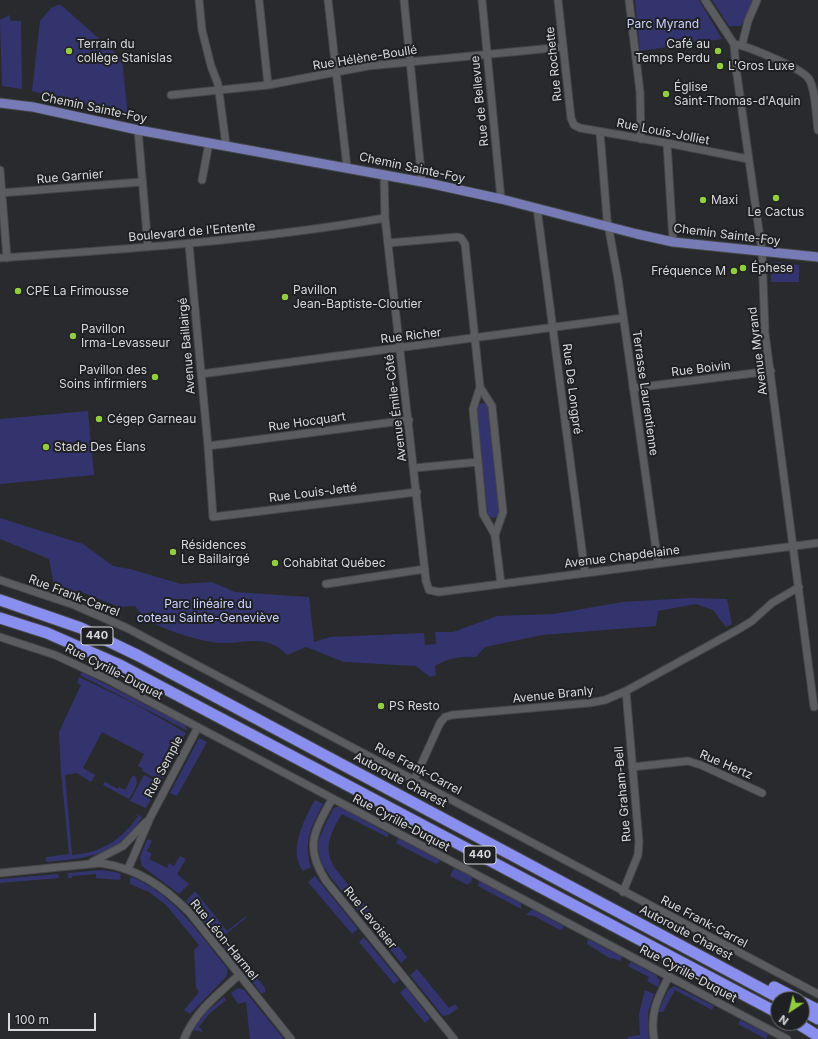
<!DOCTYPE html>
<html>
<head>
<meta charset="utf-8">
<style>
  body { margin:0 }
  #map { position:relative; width:818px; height:1039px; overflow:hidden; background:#292a2d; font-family:Inter,sans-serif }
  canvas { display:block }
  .north { position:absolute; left:770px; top:991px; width:40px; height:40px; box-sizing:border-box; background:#1f2023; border:1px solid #696a6d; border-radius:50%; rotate:215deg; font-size:11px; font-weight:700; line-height:16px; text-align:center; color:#d8d9db }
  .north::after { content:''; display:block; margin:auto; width:14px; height:18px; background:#92cd3f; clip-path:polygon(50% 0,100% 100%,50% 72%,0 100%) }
  .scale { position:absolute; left:8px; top:1013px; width:88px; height:18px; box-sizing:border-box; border:2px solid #d8d9db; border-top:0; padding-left:5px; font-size:12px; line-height:14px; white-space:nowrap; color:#d8d9db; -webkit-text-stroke:3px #1f2023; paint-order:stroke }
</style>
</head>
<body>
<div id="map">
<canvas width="818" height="1039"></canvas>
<div class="north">N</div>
<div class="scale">100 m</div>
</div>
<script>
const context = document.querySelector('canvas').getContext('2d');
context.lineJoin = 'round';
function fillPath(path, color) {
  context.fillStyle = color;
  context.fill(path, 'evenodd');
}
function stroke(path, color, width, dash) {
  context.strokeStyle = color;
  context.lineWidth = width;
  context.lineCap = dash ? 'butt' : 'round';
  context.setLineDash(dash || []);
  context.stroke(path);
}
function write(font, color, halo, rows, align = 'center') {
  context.font = font + ' Inter,sans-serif';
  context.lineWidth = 4;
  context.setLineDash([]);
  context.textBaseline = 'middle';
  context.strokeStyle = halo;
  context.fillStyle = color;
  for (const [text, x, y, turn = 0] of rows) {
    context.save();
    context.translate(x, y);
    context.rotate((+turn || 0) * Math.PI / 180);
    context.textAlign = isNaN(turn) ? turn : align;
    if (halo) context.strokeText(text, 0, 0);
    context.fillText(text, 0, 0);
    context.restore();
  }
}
const green = new Path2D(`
  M635 0H699L722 39 640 51Z
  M712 0H753L741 26H729Z
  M58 5H61L122 59 128 116 32 91 40 21 51 8Z
  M9 15 11 21H21L22 89 2 86 0 20Z
  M776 262 799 265V282H771V266Z
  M482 403 486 404 489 407 499 511V515L495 518 490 517 488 514 476 410 478 405Z
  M88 411 94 475 0 484V419Z
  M0 518 83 544 113 566 130 569 181 584 212 582 235 592 309 597 314 642 330 637 424 633 425 645 436 644 435 632H453L497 616 554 614 622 602 689 598 727 599 732 624 726 627 713 610 696 604 658 611 656 626 542 635 485 647 476 657C461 656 448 658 435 666L436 675 430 677 416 666 344 662 306 647 287 655C266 633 247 644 221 643 202 642 164 630 147 620 143 617 139 611 135 606L119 607 79 591H65L53 581 49 559 0 539Z
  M82 672 185 725 188 731 80 675Z
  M79 677 137 705 186 733 161 781 142 771 143 769 138 766 144 754 102 732 83 768 95 775 91 782 77 773 65 775 72 855C100 853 122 840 138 816L135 813 142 817C118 856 88 858 46 862V857L69 854 61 772 59 732 81 685 77 683Z
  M199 738 207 742 177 796 170 793Z
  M133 775C142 781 133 792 129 799L103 785 105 782 118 789 119 787 125 790Z
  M144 775 160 783 146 808 130 801Z
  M315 800 323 804C311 828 303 840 311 867L303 871C287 851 305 818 315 800Z
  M336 807H340L389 834 387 837 342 814C331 831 323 847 334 867L407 957 401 963 332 879 321 863 318 846 319 839 327 821 333 809Z
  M398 838 441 861 436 864 396 843Z
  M149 839 152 841 147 851 152 854 149 859 167 868 169 863 174 866 180 856 186 859 177 874 189 884 179 894 142 866 140 857 147 840Z
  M454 868 472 877 471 884 470 882 468 885 450 876Z
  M103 870 120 873 121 878 119 880 96 878V874L72 876V878H68V873Z
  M58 874 59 878 0 883V879Z
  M315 876 358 929 352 934 308 882Z
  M132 877C174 894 199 934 227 968V975L225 978 190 1014 184 1010 199 992 196 987 194 950 199 945 166 905 149 892 130 884V878Z
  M479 881 521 903V909L478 886Z
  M195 891 227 931 246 916V918L218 940 186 901Z
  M532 909 563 926V928L560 930 534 916 526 915Z
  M364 937 399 980 394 984 359 942Z
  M588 939 622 957 620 961 612 958 611 959 587 944Z
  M230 945 265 988V992L262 994 225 948Z
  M631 962 656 975 660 981 658 987 647 981 649 977 628 966Z
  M417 969 449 1008 455 1004 458 1008 449 1015 443 1016 410 975Z
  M674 986 714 1006 712 1010 675 990 663 1012H658L668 990Z
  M406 987 430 1018 425 1023 400 993Z
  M238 988 244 990 284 1039H250L246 1002 238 1004 231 993Z
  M645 990 654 994 648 1013 649 1039H628L627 1037 640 1035 639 1014Z
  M224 997 226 1000 209 1014 199 1027 203 1032 193 1030 205 1013Z
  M740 1020 768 1034 766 1039 738 1024Z`);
const minor = new Path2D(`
  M199 0 202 30 211 66 218 84 226 145
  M259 0 268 85
  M328 0 347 167
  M404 0 422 182
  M482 0 501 199
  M558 0 571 118 574 125 580 128 667 143 748 159
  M629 0 640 92 641 139
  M705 0 734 44 736 68 762 252 765 333 814 707
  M734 44C747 46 802 68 809 79 816 90 816 117 818 130
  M742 45 748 21 757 0
  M171 95 268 85 368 66 563 47
  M138 130 148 247
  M600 132 607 219 618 279 658 563
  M667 143 673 242
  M0 170 7 258
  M384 174 385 218 426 581 429 590 439 592 818 543
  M202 180 209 143
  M0 193 141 182
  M537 208 585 573
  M388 243 457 237 461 238 465 244 480 387 473 409 483 514 495 535
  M189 245 208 446 213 517 417 492
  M0 258C129 249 258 240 385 218
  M201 374 623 318
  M480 387 492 406 503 512 495 535 501 584
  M633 388 771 371
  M208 446 409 420
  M414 468 478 462
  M0 580 74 605 127 628 818 994
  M326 584 425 569
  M0 637 55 655 107 679 787 1039
  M632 767 688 761 701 765 762 793
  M414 780 440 723 445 717 452 715 589 703 605 700 626 691 739 629 752 621 772 603 799 587
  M332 799C314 832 304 847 326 881L454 1039
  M92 862 123 846 146 822
  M128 869 150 818 198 727
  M0 873 100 863C137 868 163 886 189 912L291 1039
  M623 892 638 855 639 842 626 691
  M184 1039C195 1012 218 994 239 975
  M654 1039C650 1012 657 1000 669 976`);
const major = new Path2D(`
  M0 103 33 107 138 130 428 183 501 199 637 234 673 242 818 257`);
const highway = new Path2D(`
  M0 600 81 628 139 656 781 999
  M0 618 47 633 120 665 778 1013
  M774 987 797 999
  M802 1002 818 1010
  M802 1010 818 1019
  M797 1023 818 1036`);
const markers = [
  [69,51,4,"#92cd3f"],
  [718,51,4,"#92cd3f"],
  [720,66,4,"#92cd3f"],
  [666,94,4,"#92cd3f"],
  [776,198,4,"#92cd3f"],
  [703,200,4,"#92cd3f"],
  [743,268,4,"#92cd3f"],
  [734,271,4,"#92cd3f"],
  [18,291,4,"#92cd3f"],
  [285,297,4,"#92cd3f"],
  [73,336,4,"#92cd3f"],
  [155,377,4,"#92cd3f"],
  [99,419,4,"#92cd3f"],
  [46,447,4,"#92cd3f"],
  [173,552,4,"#92cd3f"],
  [275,563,4,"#92cd3f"],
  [381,706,4,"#92cd3f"]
];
const shields = [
  [97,636,32],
  [480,855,32]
];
const shieldNames = [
  ["440",97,636],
  ["440",480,855]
];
const parkNames = [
  ["Parc Myrand",663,24],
  ["Parc linéaire du",208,604],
  ["coteau Sainte-Geneviève",208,618]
];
const poiNames = [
  ["Terrain du",77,44],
  ["collège Stanislas",77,58],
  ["Café au",710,44,"right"],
  ["Temps Perdu",710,58,"right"],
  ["L'Gros Luxe",728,66],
  ["Église",674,87],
  ["Saint-Thomas-d'Aquin",674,101],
  ["Maxi",711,200],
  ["Le Cactus",776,212,"center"],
  ["Éphese",751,268],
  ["Fréquence M",726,271,"right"],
  ["Pavillon",293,290],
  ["Jean-Baptiste-Cloutier",293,304],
  ["CPE La Frimousse",26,291],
  ["Pavillon",81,329],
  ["Irma-Levasseur",81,343],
  ["Pavillon des",147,370,"right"],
  ["Soins infirmiers",147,384,"right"],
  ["Cégep Garneau",107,419],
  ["Stade Des Élans",54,447],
  ["Résidences",181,545],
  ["Le Baillairgé",181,559],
  ["Cohabitat Québec",283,563],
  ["PS Resto",389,706]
];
const streetNames = [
  ["Rue Hélène-Boullé",365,58,-9],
  ["Rue Rochette",554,64,-96],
  ["Rue de Bellevue",480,101,-96],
  ["Chemin Sainte-Foy",94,108,12],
  ["Rue Louis-Jolliet",663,132,11],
  ["Chemin Sainte-Foy",412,168,12],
  ["Rue Garnier",70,177,-5],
  ["Boulevard de l'Entente",192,232,-5],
  ["Chemin Sainte-Foy",727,235,7],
  ["Rue Richer",411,336,-7],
  ["Avenue Baillairgé",187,346,-95],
  ["Avenue Myrand",758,351,-97],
  ["Rue Boivin",701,369,-7],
  ["Rue De Longpré",572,389,83],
  ["Terrasse Laurentienne",645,393,82],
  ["Avenue Émile-Côté",396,408,-97],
  ["Rue Hocquart",307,422,-8],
  ["Rue Louis-Jetté",313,493,-7],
  ["Avenue Chapdelaine",622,557,-7],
  ["Rue Frank-Carrel",74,596,21],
  ["Rue Cyrille-Duquet",114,672,27],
  ["Avenue Branly",553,695,-6],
  ["Rue Hertz",726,765,23],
  ["Rue Semple",164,767,-62],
  ["Rue Frank-Carrel",418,769,28],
  ["Autoroute Charest",400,780,28],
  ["Rue Graham-Bell",623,794,-95],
  ["Rue Cyrille-Duquet",401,823,28],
  ["Rue Lavoisier",370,918,51],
  ["Rue Frank-Carrel",704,922,28],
  ["Autoroute Charest",686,933,28],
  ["Rue Léon-Harmel",224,940,51],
  ["Rue Cyrille-Duquet",688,974,28]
];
fillPath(green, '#33346e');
stroke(minor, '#454648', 9);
stroke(major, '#454648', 11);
stroke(highway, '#454648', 13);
stroke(minor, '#5b5c60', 7);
stroke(major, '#777bb5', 9);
stroke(highway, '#898fee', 11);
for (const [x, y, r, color] of markers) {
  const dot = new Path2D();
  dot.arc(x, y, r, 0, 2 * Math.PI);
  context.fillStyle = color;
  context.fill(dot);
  stroke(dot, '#1f2023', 1.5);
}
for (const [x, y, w] of shields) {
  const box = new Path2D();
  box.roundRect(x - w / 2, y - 9, w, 18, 3);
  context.fillStyle = '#1f2023';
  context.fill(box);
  stroke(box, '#d8d9db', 1);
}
write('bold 11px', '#d8d9db', null, shieldNames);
write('12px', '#cdd3ff', '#1f2023', parkNames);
write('12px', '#d8d9db', '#1f2023', poiNames, 'left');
write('12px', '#d8d9db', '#1f2023', streetNames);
</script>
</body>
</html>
